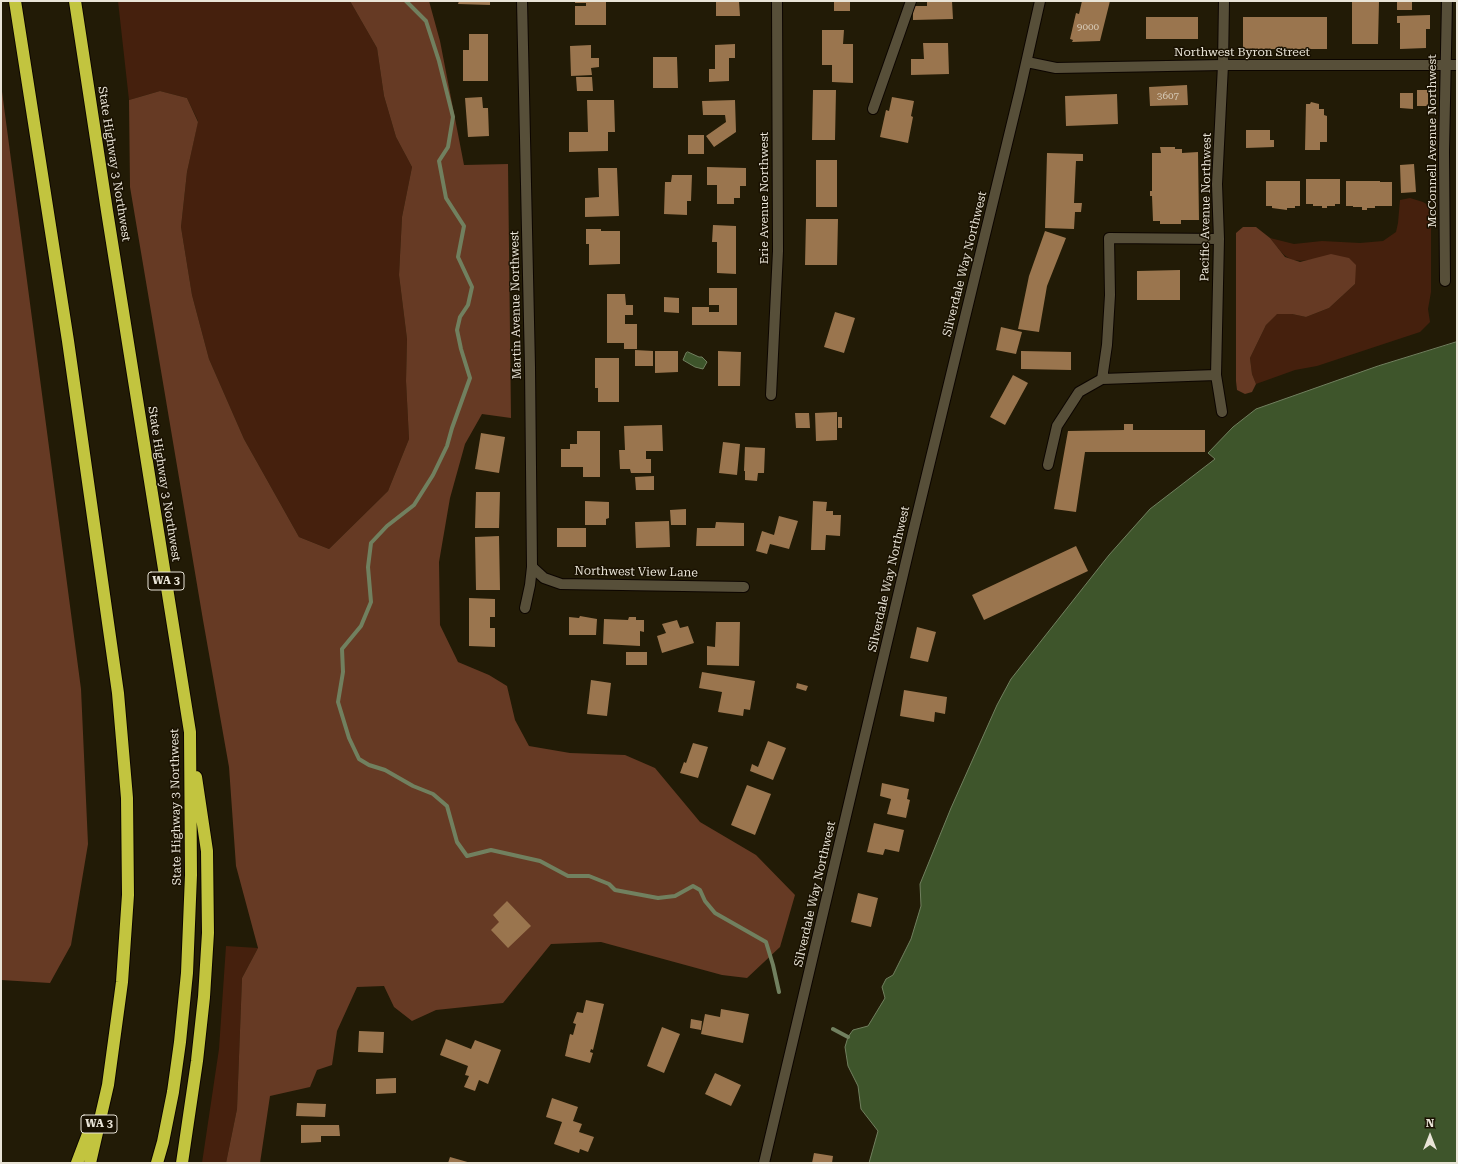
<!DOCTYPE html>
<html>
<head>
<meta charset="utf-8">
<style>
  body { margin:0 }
  #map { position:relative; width:1458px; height:1164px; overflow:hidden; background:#221b06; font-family:"Roboto Serif",serif }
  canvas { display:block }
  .frame { position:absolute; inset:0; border:2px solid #e9e4d7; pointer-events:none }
  .north { position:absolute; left:1410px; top:1116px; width:40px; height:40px; -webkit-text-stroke:3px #191101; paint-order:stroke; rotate:0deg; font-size:11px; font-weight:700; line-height:16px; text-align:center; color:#e9e4d7 }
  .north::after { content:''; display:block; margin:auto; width:14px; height:18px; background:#e9e4d7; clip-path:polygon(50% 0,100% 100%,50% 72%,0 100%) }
</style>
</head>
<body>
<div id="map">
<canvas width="1458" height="1164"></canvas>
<div class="frame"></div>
<div class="north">N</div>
</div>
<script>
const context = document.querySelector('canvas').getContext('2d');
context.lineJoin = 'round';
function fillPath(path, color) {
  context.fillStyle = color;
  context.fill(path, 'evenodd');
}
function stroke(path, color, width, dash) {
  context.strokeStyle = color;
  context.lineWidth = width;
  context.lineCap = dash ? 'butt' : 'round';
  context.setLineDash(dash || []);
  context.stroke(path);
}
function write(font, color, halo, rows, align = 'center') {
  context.font = font + ' "Roboto Serif",serif';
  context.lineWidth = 3;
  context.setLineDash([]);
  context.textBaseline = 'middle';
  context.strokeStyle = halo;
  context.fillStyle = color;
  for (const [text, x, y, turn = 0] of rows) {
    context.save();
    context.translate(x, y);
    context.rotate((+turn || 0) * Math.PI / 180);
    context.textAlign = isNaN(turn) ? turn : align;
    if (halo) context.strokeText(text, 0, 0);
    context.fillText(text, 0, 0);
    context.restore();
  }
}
const green = new Path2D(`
  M118 1H350L377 48 384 96 396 137 412 167 402 217 399 275 407 339 406 381 409 439 388 491 329 549 299 537 244 439 209 359 192 295 181 227 187 172 198 121 187 98 160 91 129 100Z
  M1410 198 1423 202 1431 207V292L1428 309 1430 322 1420 332 1317 366 1295 370 1256 384 1252 374 1250 358 1266 325 1276 314H1292L1306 317 1329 308 1355 284 1315 259C1288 264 1286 258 1270 238L1294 244 1322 241 1360 243 1383 241 1396 232 1398 223 1400 200Z
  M226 946 258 948 242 978 237 1109 226 1163H202L219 1049Z`);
const forest = new Path2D(`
  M350 1H429L440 41 464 165 508 164 511 418 482 414 465 444 450 498 439 562 440 625 458 662 489 675 507 686 515 720 529 746 570 753 625 755 655 768 700 822 756 855 795 895 780 947 747 978 722 975 601 942 551 944 503 1003 436 1010 412 1021 394 1007 384 986 357 987 337 1031 332 1065 317 1070 310 1087 270 1096 260 1163H226L237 1109 242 978 258 948 236 866 229 767 203 620 130 187 129 100 160 91 187 98 198 122 187 172 181 227 192 295 209 359 244 439 299 537 329 549 388 491 409 439 406 381 407 339 399 275 402 217 412 167 396 137 384 96 377 48Z
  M1 84 81 689 88 844 71 945 50 983 1 980Z
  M1243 227H1256L1270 238 1285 257 1300 262 1331 254 1349 258 1356 265 1355 284 1329 308 1306 317 1292 314H1277L1266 325 1250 358 1252 374 1256 384 1252 392 1245 394 1237 390 1236 381V233Z`);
const water = new Path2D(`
  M1457 342V1163H869L878 1131 861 1109 858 1086 848 1066 845 1047 848 1037 853 1030 868 1026 885 998 882 987 886 979 893 975 911 939 921 906 920 884 951 808 997 705 1011 679 1109 555 1150 509 1215 459 1208 453 1233 427 1256 409 1378 366Z
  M688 352 699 357H702L707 362 703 369 695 367 683 360 686 353Z`);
const stream = new Path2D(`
  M406 1 426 21 439 61 453 117 448 147 439 161 446 198 464 226 458 257 472 287 468 305 460 317 457 330 461 349 470 378 452 428 447 446 433 475 414 505 387 526 371 543 368 567 371 602 361 626 342 649 343 672 338 702 349 738 359 759 369 765 385 770 413 786 433 794 447 806 457 842 467 856 491 850 540 861 568 876H589L609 884 615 890 658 898 675 896 693 886 700 890 705 901 715 913 766 942 773 965 779 992
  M833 1029 848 1037`);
const building = new Path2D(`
  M459 1H490V5L458 4Z
  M575 1H606V25H575V6H586V3H575Z
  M716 1H739L740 16H716Z
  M834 1H850V11H834Z
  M927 1H952L953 19 913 20V6H927Z
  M1082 1H1110L1100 41 1072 42 1073 40 1070 39 1076 13 1079 14Z
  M1352 1H1379L1378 44H1352Z
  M1397 1H1412V10H1397Z
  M1430 15V29H1426V48L1400 49V23H1397V16Z
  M1146 17H1198V39H1146Z
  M1243 17H1327V49H1243Z
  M822 30H844L843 44H853V83L832 82V65H822Z
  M469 34H488V81H463V50H469Z
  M923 43H948L949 74 911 75V59H924Z
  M735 44V58H729V81L709 82V69H715V45Z
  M591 45V58H599V67L591 68 592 75 571 76 570 46Z
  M653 57H677L678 88H653Z
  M576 77H592L593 91H577Z
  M1187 85 1188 105 1150 106 1149 87Z
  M813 90H836L835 140H812Z
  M1417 90H1428V106H1417Z
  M1400 93H1413V109L1400 108Z
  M1117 94 1118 124 1066 126 1065 96Z
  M482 97 483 108H488L489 136 468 137 465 98Z
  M892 97 914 101 911 116 913 117 908 143 880 137 886 110 889 111Z
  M587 100H614L615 132H608V151L569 152V132H588Z
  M735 100 736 132 714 147 706 136 726 122 725 115H703L702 101Z
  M1311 102 1319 104V109H1324V115L1327 116V142H1320V150H1305L1306 104H1310Z
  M1246 130H1270V140H1274V147L1246 148Z
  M688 135H704V154H688Z
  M1160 147H1175V149H1182V153L1198 152 1199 220H1181V224H1160V221H1153L1152 196H1150V191H1152V153H1161Z
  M1047 153 1083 154V161H1076L1074 203H1082L1081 212H1075L1074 229 1045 228Z
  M816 160H837V207H816Z
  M1414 164 1416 192 1401 193 1400 165Z
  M707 167 746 168V186H740V198H734V204H717V185H707Z
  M598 168H617L619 216 585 217V198L599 197Z
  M672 175H692L691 201H687V215L664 214 665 182H671Z
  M1306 179H1340V204H1335V206H1327V208H1322V206H1313V204H1306Z
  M1266 181H1300V206H1295V208H1287V210L1272 208V206H1266Z
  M1346 181H1380V182H1392V206H1375V208H1367V210H1362V207H1353V206H1346Z
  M806 219H838L837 265H805Z
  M713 225 736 226V274L717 273V242H712Z
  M586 229H601V231H620V264L589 265V244H586Z
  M1045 231 1066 238 1047 286 1039 332 1018 329 1029 276Z
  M1180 270V300H1137V271Z
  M709 288H737V325H692V307H709V312H719V305H709Z
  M607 294H625L626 305H633V315H625V324H637V349H624V343H607Z
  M664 297 679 298V313L664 312Z
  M835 312 855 318 844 353 824 347Z
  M1001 327 1022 332 1016 354 996 350Z
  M635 350 653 351V366H635Z
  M655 351H678V372L655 373Z
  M718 351 741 352 740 386H718Z
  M1021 351 1071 352V370L1021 369Z
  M595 358H619V402H598V388H595Z
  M1013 375 1028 383 1005 425 990 417Z
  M837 412V440L816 441 815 413Z
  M795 413H809L810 428H796Z
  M838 417H842V428H838Z
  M1124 424H1133V430H1205V452H1085L1076 512 1054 509 1068 431 1124 430Z
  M662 425 663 451H646V459H651V473H631L630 469H620L619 450H625L624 426Z
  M577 431H600V477H583V467H561V449H570V444H577Z
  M481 433 505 437 499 473 475 469Z
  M723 442 740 444 737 475 719 473Z
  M745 447 765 448 764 473H758L757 481 745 480V471H744Z
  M654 476V490H636L635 477Z
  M476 492H500L499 528H475Z
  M585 501 609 502V518L606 519V525H585Z
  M813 501 827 502 826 511H833V515H841L840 536 826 535 825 550H811Z
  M686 509V525H671L670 510Z
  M779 516 798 521 789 549 770 544 767 554 756 551 762 531 774 535Z
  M669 521 670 547 636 548 635 522Z
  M716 522 744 523V546H696L697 528H715Z
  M557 528H586V547H557Z
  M499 536 500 590H476L475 537Z
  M1076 546 1088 571 984 620 972 595Z
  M469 598 495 599V617H490V628H495V647L469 646Z
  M580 616 597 619 596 635H569V617L579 618Z
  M629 617H636V620H644V632L640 631V646L603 644 604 619 628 620Z
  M677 620 680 628 688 626 694 643 662 653 657 636 666 633 662 624Z
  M716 622H740L739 666 707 665V646L715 647Z
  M917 627 936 632 928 662 910 658Z
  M626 652H647V665H626Z
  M702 672 755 681 750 710 744 709 743 716 718 712 722 692 699 688Z
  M591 680 611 683 607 716 587 714Z
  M797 683 808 686 806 691 796 688Z
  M904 690 947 697 945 714 935 712 934 722 900 716Z
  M768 741 786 748 773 780 750 771 752 764 758 767Z
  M693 743 708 747 698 778 680 773 684 762 686 763Z
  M882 783 909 789 907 799 910 800 906 818 887 814 891 799 880 796Z
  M747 785 771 794 755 835 731 825Z
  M874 823 904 830 899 852 885 849 883 855 867 852Z
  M858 893 878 898 871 927 851 922Z
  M507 901 531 926 508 948 491 930 499 922 493 915Z
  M586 1000 604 1004 593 1050 591 1049 590 1052 593 1053 590 1063 565 1056 570 1034 573 1035 576 1024 573 1023 577 1012 583 1013Z
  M721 1009 749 1014 743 1043 701 1034 705 1014 720 1017Z
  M691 1019 702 1021 701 1030 690 1028Z
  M662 1027 680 1034 664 1073 647 1066Z
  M359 1031 384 1032 383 1053 358 1052Z
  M446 1039 471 1049 475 1040 501 1050 488 1084 479 1080 475 1091 464 1087 469 1076 465 1075 468 1066 440 1055Z
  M715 1073 741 1085 731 1106 705 1094Z
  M396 1078V1093L376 1094V1079Z
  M552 1098 578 1107 573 1121 582 1124 579 1132 594 1137 588 1152 580 1149 579 1153 554 1144 562 1122 546 1117Z
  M297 1103 326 1104 325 1117 296 1116Z
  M301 1125H339L340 1136H321V1142L301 1143Z
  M814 1153 833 1156 832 1163H812Z
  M450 1157 471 1163H448Z`);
const street = new Path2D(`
  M522 1 530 367 532 567 530 585 525 608
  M873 109 911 1
  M1445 281 1444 151 1447 1
  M1102 379 1216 375
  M771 395 778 251 777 1
  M1222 412 1216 375 1219 239 1217 184 1223 65 1224 1
  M1048 465 1057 426 1079 392 1102 379 1107 345 1110 295 1109 238 1219 239
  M532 567 544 578 561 584 744 587`);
const secondary = new Path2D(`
  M1027 62 1056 68 1223 65H1457
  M764 1163 913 532 1020 90 1040 1`);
const highway = new Path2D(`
  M15 1 68 341 118 693 127 798 128 895 122 982 108 1085 90 1163
  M75 1 107 211 190 732 191 875 187 973 180 1042 173 1092 163 1142 157 1163
  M77 1163 93 1121
  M182 1163 197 1061 204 997 208 933 207 851 196 777`);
const numberNames = [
  ["9000",1088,27],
  ["3607",1168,96]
];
const shields = [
  [166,581,36],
  [99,1124,36]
];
const shieldNames = [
  ["WA 3",166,581],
  ["WA 3",99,1124]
];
const streetNames = [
  ["Northwest Byron Street",1242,52],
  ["McConnell Avenue Northwest",1432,141,-90],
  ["State Highway 3 Northwest",114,164,81],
  ["Erie Avenue Northwest",764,198,-90],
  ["Pacific Avenue Northwest",1206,207,-89],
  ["Silverdale Way Northwest",965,264,-76],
  ["Martin Avenue Northwest",516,305,-91],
  ["State Highway 3 Northwest",164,484,81],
  ["Northwest View Lane",636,572,1],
  ["Silverdale Way Northwest",889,579,-77],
  ["State Highway 3 Northwest",176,807,-91],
  ["Silverdale Way Northwest",815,894,-77]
];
fillPath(green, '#45200d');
fillPath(forest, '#663a24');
fillPath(water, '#3e552b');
stroke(water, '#71805f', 1);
stroke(stream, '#71805f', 4);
fillPath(building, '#9a754e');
stroke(street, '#0c0500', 12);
stroke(secondary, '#0c0500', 12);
stroke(highway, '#0c0500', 14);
stroke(street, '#574f39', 10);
stroke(secondary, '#574f39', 10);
stroke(highway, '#c2c43f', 12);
write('10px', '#d5c8b5', null, numberNames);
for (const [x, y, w] of shields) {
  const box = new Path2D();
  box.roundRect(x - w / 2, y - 9, w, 18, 3);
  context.fillStyle = '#191101';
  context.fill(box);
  stroke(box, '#e9e4d7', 1);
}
write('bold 11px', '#e9e4d7', null, shieldNames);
write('12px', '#e9e4d7', '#191101', streetNames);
</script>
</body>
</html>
